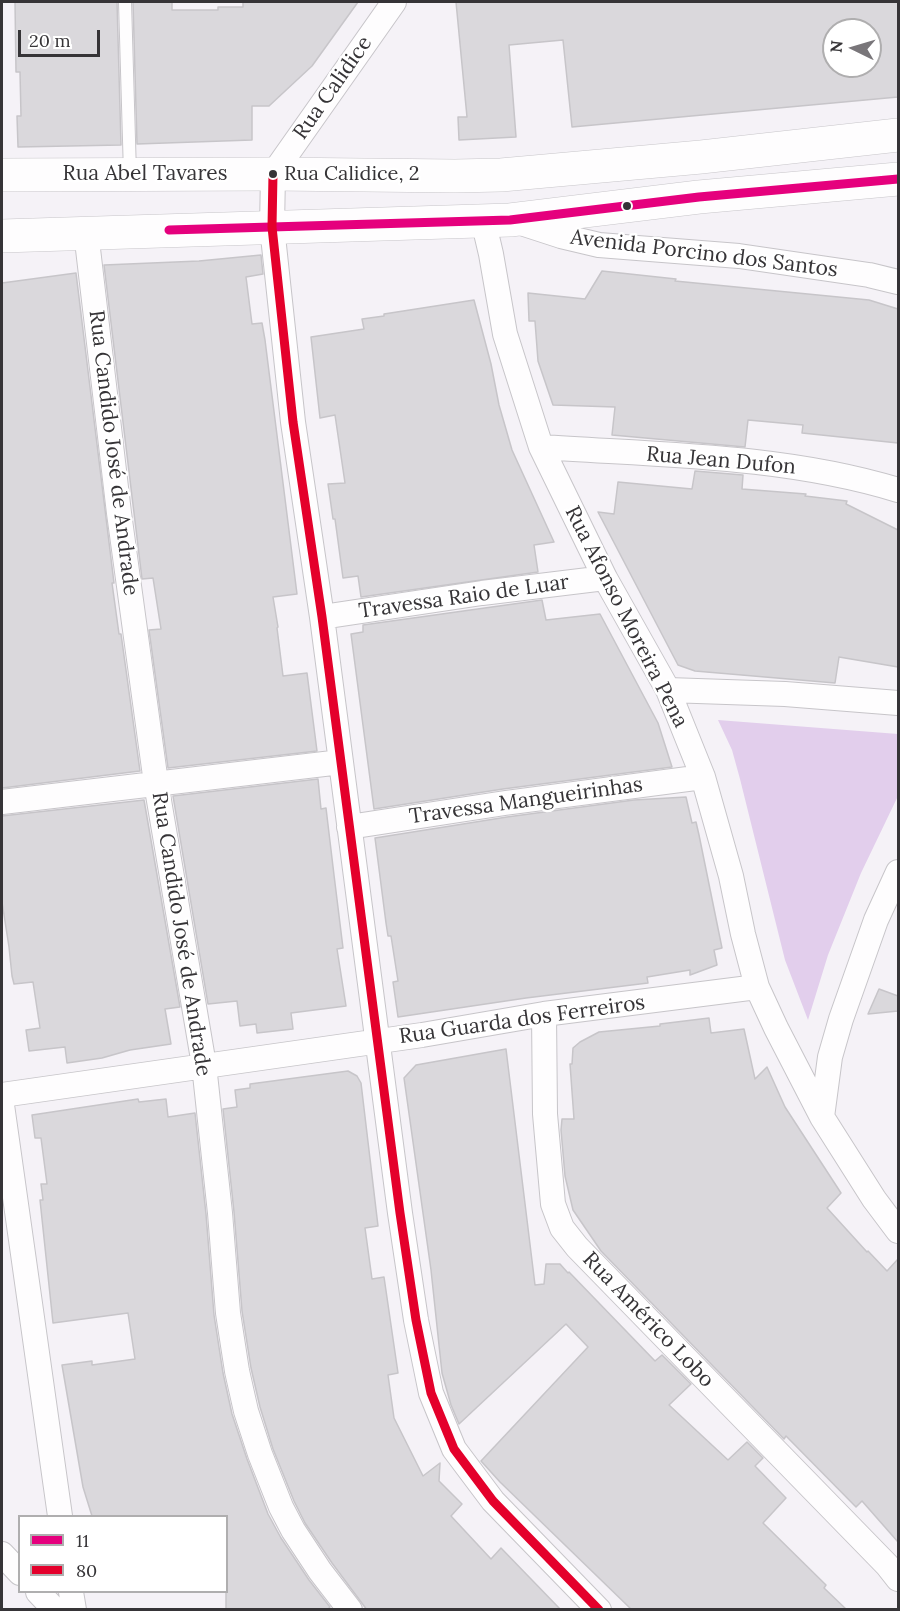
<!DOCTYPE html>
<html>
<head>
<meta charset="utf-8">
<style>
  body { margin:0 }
  #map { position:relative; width:900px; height:1611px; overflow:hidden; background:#f5f2f7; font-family:Lora,serif }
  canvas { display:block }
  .frame { position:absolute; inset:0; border:3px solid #363437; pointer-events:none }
  .legend { position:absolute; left:18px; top:1515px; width:210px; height:78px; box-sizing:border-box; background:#fff; border:2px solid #afaeaf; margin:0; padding:8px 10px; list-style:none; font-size:18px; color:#363437 }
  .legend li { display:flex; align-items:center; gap:12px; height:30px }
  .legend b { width:30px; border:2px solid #afaeaf }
  .north { position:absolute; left:822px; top:18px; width:60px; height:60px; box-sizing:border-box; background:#fff; border:2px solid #afaeaf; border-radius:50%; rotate:275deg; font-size:16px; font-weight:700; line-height:24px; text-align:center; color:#363437 }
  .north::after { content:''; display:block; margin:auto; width:21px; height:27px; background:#79767a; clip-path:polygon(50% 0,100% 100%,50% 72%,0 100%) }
  .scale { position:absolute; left:18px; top:30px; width:82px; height:27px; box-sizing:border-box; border:3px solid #363437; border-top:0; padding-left:8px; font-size:18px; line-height:21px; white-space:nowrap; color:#363437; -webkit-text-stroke:4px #fff; paint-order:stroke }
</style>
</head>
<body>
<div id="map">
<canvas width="900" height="1611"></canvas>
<div class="frame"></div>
<ul class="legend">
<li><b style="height:8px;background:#e5007d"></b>11</li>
<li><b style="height:8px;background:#e4002b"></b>80</li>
</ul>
<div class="north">N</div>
<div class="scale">20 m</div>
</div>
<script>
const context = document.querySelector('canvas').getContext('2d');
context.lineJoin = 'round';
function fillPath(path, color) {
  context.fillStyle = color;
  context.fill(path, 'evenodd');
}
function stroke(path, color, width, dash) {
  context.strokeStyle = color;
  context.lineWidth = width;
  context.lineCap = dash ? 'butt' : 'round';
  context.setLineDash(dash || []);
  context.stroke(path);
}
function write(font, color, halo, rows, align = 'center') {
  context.font = font + ' Lora,serif';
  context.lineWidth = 5;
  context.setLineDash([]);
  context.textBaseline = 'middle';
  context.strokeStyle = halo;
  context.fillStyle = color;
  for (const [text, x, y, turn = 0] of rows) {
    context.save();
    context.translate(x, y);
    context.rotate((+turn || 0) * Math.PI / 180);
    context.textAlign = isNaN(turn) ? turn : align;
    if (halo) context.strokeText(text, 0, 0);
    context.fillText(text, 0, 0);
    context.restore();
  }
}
const green = new Path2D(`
  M718 720 898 734V796L861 873 828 955 808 1020 785 960 740 779 732 750Z`);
const building = new Path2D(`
  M15 2H117L121 145 18 147 17 116H21L20 72H16Z
  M133 2H172V10H218V7H243V2H358L312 66 269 106H252V140L137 144Z
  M456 2H898V97L572 127 563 40 509 45 516 137 459 140 458 117H467ZM834 30H870V66H834Z
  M261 255 263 274 246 277 252 324 262 323 265 340 297 594 273 597 278 627 277 628 283 676 307 673 317 751 168 768 149 630 161 629 153 578 142 579 104 265 199 261Z
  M602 271 676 279 675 281 869 300 898 309V443L802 433 803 425 748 420 745 447 612 435 615 407 553 405 538 361 535 321H529L528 293 585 299Z
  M76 273 114 583H112L119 634H121L140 771 2 788V283Z
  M474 300 491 364 499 405 512 450 554 542 534 545 538 572 361 597 358 576 343 578 335 519H333L328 484 345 483 335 415 320 418 311 337 364 329 362 319 384 316V314Z
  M695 471 743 475 742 489 806 494 805 496 847 501 846 504 898 530V667L839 657 835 683 695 671 678 665 598 512 614 514 618 482 692 489Z
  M542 600 546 620 600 614 658 723 672 767 503 789 374 809 351 634 363 632V625Z
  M318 779 321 809 326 808 334 875 343 948 337 949 346 1006 291 1013 293 1029 257 1033 256 1024 240 1026 237 1001 208 1004 173 796Z
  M686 797 692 823 696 822 699 835 722 948 714 950 717 965 690 975V970L647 977 648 983 526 998 398 1017 393 982 398 981 391 936H388L386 923 375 838 507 817 634 800Z
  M144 800 180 1007 165 1009 171 1044 130 1050 102 1058 67 1063 65 1047 29 1051 26 1030 40 1028 33 982 14 984 12 976 9 947 2 902V816Z
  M879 989 898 996V1011L868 1014Z
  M709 1018 711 1033 744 1029 755 1079 767 1067 785 1107 841 1193 827 1208 867 1252 868 1251 887 1271 898 1259V1542L862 1501 856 1507 786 1436 784 1439 601 1251 573 1210 565 1176 561 1130 562 1119H574L570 1064H572L573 1048 580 1042 599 1032 660 1026V1024Z
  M506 1049 535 1285 544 1284 546 1264H560L568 1273 569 1272 655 1361 662 1355 691 1384 669 1405 728 1460 747 1442 763 1458 755 1466 786 1498 763 1523 826 1585 824 1588 847 1610H632L500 1482 481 1461 588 1347 566 1324 459 1424 451 1405 442 1373 431 1270 404 1078 416 1065Z
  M348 1071 357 1076 361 1083 378 1226 365 1228 372 1279 384 1277 398 1373 388 1375 394 1418 423 1476 440 1463 439 1481 462 1504 451 1516 491 1559 501 1548 561 1610H367L332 1563 305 1523 294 1501 273 1449 260 1407 251 1368 242 1311 234 1212 223 1109 237 1107 235 1090 250 1088V1084Z
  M138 1099 139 1102 166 1099 168 1117 195 1113 206 1214 214 1315 223 1373 232 1414 247 1459 268 1514 281 1538 309 1580 330 1607 327 1610H226V1516H92L83 1487 62 1365 92 1361V1365L135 1359 128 1313 53 1323 40 1200H43L41 1184H47L41 1138H35L32 1115Z`);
const service = new Path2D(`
  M125 2 130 174`);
const minor = new Path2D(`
  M394 2 273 174 272 227 293 422 322 617 400 1213 416 1320 431 1393 454 1449 493 1501 599 1610
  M483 220 491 254 505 334 541 447 605 578 668 690 703 777 731 876 743 934 757 987 776 1028 822 1117 874 1199 898 1231
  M518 222 561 236 599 245 739 256 869 275 898 282
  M86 232 119 513 156 783 204 1065 220 1213 228 1313 237 1371 246 1411 260 1454 281 1507 293 1530 320 1571 350 1610
  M541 447C659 455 784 455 898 490
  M322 617 482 593 605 578
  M668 690 785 694 898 703
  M2 802 341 762
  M349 827 505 803 703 777
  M544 1014 545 1114 553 1204 562 1228 577 1247 887 1565 898 1579
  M2 1095 422 1035 544 1014 757 987
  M2 1105 60 1516
  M822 1117 830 1057 841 1019 876 920 898 872
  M2 1554 20 1573
  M38 1592 55 1610
  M71 1592 74 1610`);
const secondary = new Path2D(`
  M2 175 273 174 455 176 501 175 701 157 898 135
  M2 236 510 220 699 197 898 179`);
const bus1 = new Path2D(`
  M169 230 510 220 699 197 898 179`);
const bus2 = new Path2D(`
  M273 174 272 227 293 422 322 617 400 1213 416 1320 431 1393 454 1449 493 1501 599 1610`);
const markers = [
  [273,174,5,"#363437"],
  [627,206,5,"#363437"]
];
const busNames = [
  ["Rua Calidice, 2",284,174]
];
const streetNames = [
  ["Rua Calidice",333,88,-55],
  ["Rua Abel Tavares",145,174],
  ["Avenida Porcino dos Santos",704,254,7],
  ["Rua Candido José de Andrade",113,453,83],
  ["Rua Jean Dufon",721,461,5],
  ["Travessa Raio de Luar",464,597,-8],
  ["Rua Afonso Moreira Pena",626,617,63],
  ["Travessa Mangueirinhas",526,801,-8],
  ["Rua Candido José de Andrade",181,934,81],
  ["Rua Guarda dos Ferreiros",522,1020,-8],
  ["Rua Américo Lobo",648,1320,46]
];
fillPath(green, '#e2ceec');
fillPath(building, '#dad8dc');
stroke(building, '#c7c5c9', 1.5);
stroke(service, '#c7c5c9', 14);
stroke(minor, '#c7c5c9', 26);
stroke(secondary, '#c7c5c9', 34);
stroke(service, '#fefdfe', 12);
stroke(minor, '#fefdfe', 24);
stroke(secondary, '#fefdfe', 33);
stroke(bus1, '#e5007d', 9);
stroke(bus2, '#e4002b', 9);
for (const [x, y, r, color] of markers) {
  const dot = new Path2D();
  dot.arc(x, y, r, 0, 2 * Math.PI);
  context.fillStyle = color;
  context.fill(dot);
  stroke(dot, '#fff', 2);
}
write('20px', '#363437', '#fff', busNames, 'left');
write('21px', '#363437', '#fff', streetNames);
</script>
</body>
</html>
